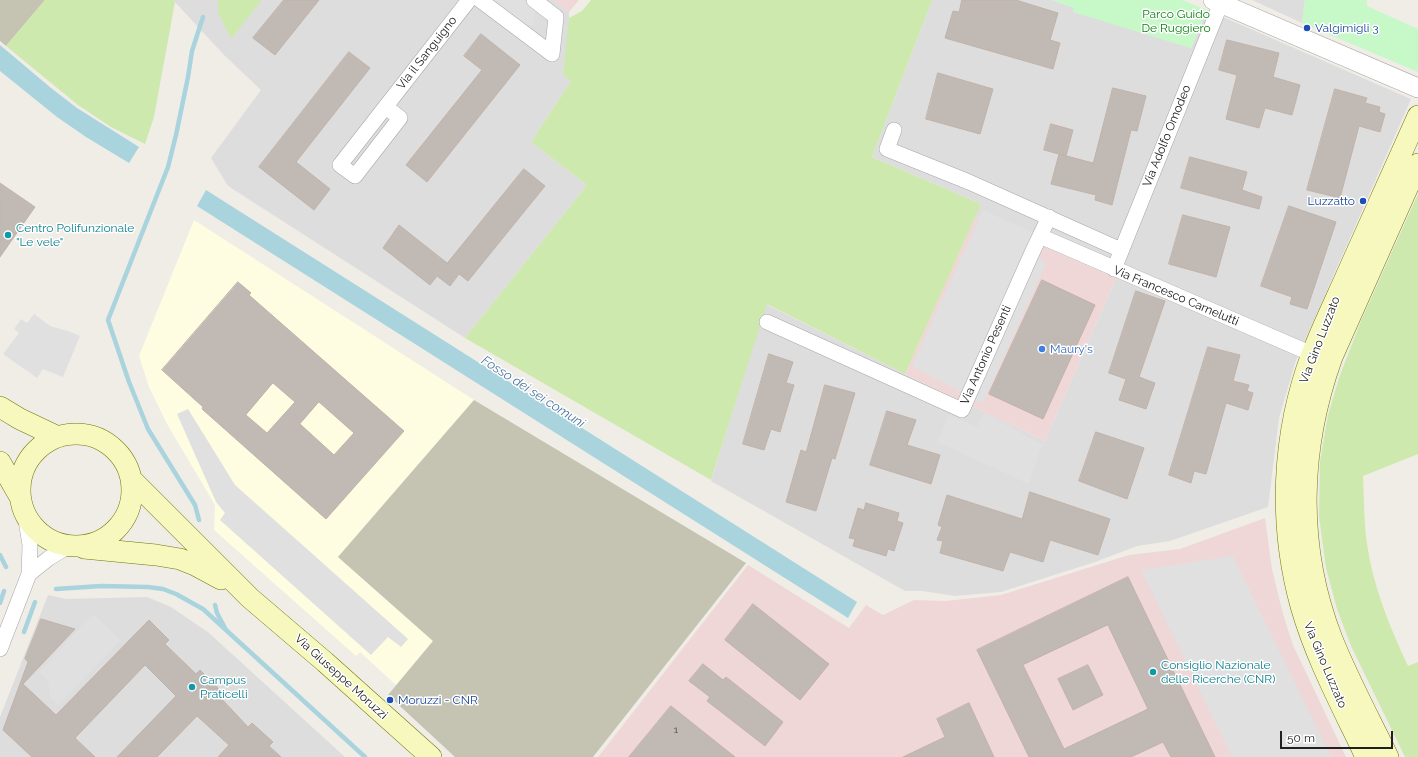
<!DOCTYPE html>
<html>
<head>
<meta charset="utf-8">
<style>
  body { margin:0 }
  #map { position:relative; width:1418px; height:757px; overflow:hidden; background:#f0ede7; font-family:Raleway,sans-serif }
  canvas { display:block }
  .scale { position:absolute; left:1280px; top:731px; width:113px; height:18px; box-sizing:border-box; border:2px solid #202020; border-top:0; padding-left:5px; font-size:12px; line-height:14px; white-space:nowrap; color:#202020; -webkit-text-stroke:3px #fff; paint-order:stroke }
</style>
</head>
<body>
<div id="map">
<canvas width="1418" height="757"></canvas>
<div class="scale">50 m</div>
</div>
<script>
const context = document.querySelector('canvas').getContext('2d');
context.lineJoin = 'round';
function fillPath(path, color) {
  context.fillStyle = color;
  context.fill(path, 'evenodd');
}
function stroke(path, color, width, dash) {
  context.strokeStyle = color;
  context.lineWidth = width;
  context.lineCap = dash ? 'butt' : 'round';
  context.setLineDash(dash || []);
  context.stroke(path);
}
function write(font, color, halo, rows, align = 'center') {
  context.font = font + ' Raleway,sans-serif';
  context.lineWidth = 3;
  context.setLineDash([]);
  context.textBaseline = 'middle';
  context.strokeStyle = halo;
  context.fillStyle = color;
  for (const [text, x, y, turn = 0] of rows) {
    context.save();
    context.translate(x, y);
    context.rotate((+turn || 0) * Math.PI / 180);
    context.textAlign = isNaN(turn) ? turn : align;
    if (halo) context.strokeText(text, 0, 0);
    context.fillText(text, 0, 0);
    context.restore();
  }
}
const residential = new Path2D(`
  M173 0H553L569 12 571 81 531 142 587 185 465 338 228 186 211 158 261 90 224 55Z
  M932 0H1052L1075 8 1074 11 1191 48 1207 10 1411 99 1295 363 1279 418 1268 507 1170 541 1137 546 1095 562 1001 592 955 596 922 591H905L711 481 766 304 905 374 1045 441 1116 278 975 216 981 204 872 157Z
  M1252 0H1305L1302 23Z
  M48 595 66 599 147 597 171 607 209 633 345 757H0V717Z`);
const commercial = new Path2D(`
  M553 0H579L569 12Z
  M975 216 1116 278 1045 441 905 374Z
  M1265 518 1272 569 1283 614 1293 645 1346 757H598L748 565 849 628 866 605 883 615 914 600 945 601 1001 595 1129 555 1180 549Z`);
const education = new Path2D(`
  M194 220 474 400 338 557 433 641 396 685 360 652 356 656 214 530 215 505 167 424 149 387 139 356Z`);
const construction = new Path2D(`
  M0 0H45L6 46 0 41Z
  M474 400 746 563 593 757H455L388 695 433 641 338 557Z`);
const grass = new Path2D(`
  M45 0H173L175 2 154 117 145 144 111 127 78 105 6 46Z
  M218 0H262L231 39 218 12Z
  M591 0H932L872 157 981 204 905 374 767 304 711 480 465 338 587 185 531 142 571 81 563 75 569 18 582 11Z
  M1418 194V454L1363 476C1364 498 1364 522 1367 544 1373 586 1390 628 1408 666L1418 662V757H1405L1351 646 1337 609 1326 568 1319 516 1320 462 1328 415 1340 375 1361 321Z`);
const park = new Path2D(`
  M1052 0H1182L1207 10 1191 48 1073 12 1074 8Z
  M1305 0H1367V6L1418 29V72L1302 23Z`);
const parking = new Path2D(`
  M490 0H524L535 9 534 25H524Z
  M983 210 1040 236 1031 255 1046 263 983 404 912 366Z
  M34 314 50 326 68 331 80 336 63 377 43 369 37 378 3 354 19 333 14 329 21 319 27 323Z
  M188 409 235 485 408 639 401 647 388 637 371 655 220 520 225 513 216 502 177 414Z
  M984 413 1042 444 1029 484 937 442 949 415 977 427Z
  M1233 556 1331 757H1232L1141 570Z
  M93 614 121 640 58 705 50 697 48 681 39 672Z`);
const water = new Path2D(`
  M0 45 51 88 77 108 139 147 129 163 86 137 57 117 0 71Z
  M206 190 857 602 848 618 197 206Z`);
const stream = new Path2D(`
  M199 520 195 505 148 429 129 382 108 320 168 167 176 135 188 77 192 51 203 17
  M0 555 6 567
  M56 589 101 586 148 587 163 589 176 594 203 609 365 757
  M0 603 4 591
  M215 605 217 613 226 630
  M24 632 35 602`);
const building = new Path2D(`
  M284 0H319L275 55 253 38Z
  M962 0H1016L1058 13 1050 40 1060 43 1053 69 945 38 953 11 959 12Z
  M481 34 520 65 427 182 406 165 482 70 464 56Z
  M1227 40 1279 53 1273 77 1300 85 1292 115 1265 108 1259 128 1226 119 1237 75 1219 70Z
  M349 52 370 68 296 162 330 189 314 210 259 167Z
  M938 73 993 89 980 134 926 119Z
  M1113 88 1146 96 1137 131 1131 130 1112 205 1095 200 1096 195 1051 184 1059 154 1093 163Z
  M1335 89 1367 98 1365 103 1380 107 1379 112 1385 114 1380 132 1359 126 1340 198 1307 190Z
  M1051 124 1073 130 1066 156 1044 150Z
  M1190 157 1247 172 1242 190 1262 197 1259 209 1181 188Z
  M524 169 545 186 468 281 459 274 450 286 437 276 430 285 383 248 399 225 447 263Z
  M0 183 35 207 0 257Z
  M1289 206 1336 222 1307 309 1290 304 1292 297 1261 286Z
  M1183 215 1230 227 1216 277 1169 264Z
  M1042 280 1095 305 1043 419 989 394Z
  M238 282 251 293 249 295 404 431 326 519 202 409 203 407 162 370ZM273 383 295 402 267 433 246 415ZM319 402 354 433 334 455 300 424Z
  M1136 291 1165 301 1139 377 1155 383 1146 409 1119 400 1126 379 1109 373Z
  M1208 347 1240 355 1233 381 1249 385 1247 391 1253 393 1248 410 1226 403 1206 474 1194 471 1191 483 1169 475Z
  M769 354 793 362 786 383 794 385 780 432 771 429 764 450 743 444Z
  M825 385 855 393 835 459 832 458 816 511 786 502 801 450 806 452Z
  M887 411 916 420 907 445 940 455 931 484 870 465Z
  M1096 432 1144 448 1127 499 1079 481Z
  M1030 492 1110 519 1098 555 1050 540 1043 562 1010 552 1003 571 940 553 943 541 937 540 942 527 938 525 947 495 1022 519Z
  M866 503 899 513 897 521 903 523 894 551 888 549 886 556 853 546 855 539 849 538 858 508 864 510Z
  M1128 577 1215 757H1171L1163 742 1131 757H1029L977 650ZM1108 625 1148 709 1064 749 1023 665Z
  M753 604 829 664 800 700 725 640Z
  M41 619 75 629 23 684 56 715 149 620 169 640 165 644 196 674 200 670 221 691 218 695 248 727 252 723 273 742 269 746 281 757H218L229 745 197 716 157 757H117L176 696 145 665 75 738 95 757H32L3 730 28 662 25 659Z
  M703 664 723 680 726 677 783 722 765 746 707 701 710 697 689 681Z
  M1088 665 1103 695 1073 710 1058 679Z
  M969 703 994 757H903L945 737 937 719Z
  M671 706 735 757H629Z`);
const minor = new Path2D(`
  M480 0 552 54 556 17 534 0
  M386 107 400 118 355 176 340 165 469 0
  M894 130 887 149 969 182 1121 250
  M1040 236 1312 354
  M1114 269 1221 3
  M767 322 962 410 1031 255 1049 217
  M29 574 49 558 69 546
  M0 649 29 574 30 545 25 514`);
const tertiary = new Path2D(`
  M1213 0 1418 88`);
const secondary = new Path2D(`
  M0 407 20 419 58 437
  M20 490a56 56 0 1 1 112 0a56 56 0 1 1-112 0Z
  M0 462 20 497
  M132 480 250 598 325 662 431 757
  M84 548 156 555 180 559 195 565 221 579
  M1366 757C1343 708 1316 659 1301 606 1278 523 1282 434 1312 354 1324 323 1339 293 1352 263 1374 214 1396 165 1418 116
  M1388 757C1369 718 1348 679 1332 639 1296 546 1299 449 1332 357L1418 164`);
const markers = [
  [1307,28,4,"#1a4fb4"],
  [1363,201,4,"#1a4fb4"],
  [8,235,4,"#0f9aa8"],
  [1042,349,4,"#3f7fe0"],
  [1153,672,4,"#0f9aa8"],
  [192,687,4,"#0f9aa8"],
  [390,700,4,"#1a4fb4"]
];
const numberNames = [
  ["1",676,730]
];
const parkNames = [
  ["Parco Guido",1176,14],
  ["De Ruggiero",1176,28]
];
const transitNames = [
  ["Valgimigli 3",1315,28],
  ["Luzzatto",1355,201,"right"],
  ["Moruzzi - CNR",398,700]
];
const streetNames = [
  ["Via il Sanguigno",427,53,-52],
  ["Via Adolfo Omodeo",1167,136,-68],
  ["Via Francesco Carnelutti",1176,296,23],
  ["Via Gino Luzzato",1320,340,-69],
  ["Via Antonio Pesenti",986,355,-66],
  ["Via Gino Luzzato",1325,665,67],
  ["Via Giuseppe Moruzzi",341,677,42]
];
const cultureNames = [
  ["Centro Polifunzionale",16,228],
  ["\"Le vele\"",16,242],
  ["Consiglio Nazionale",1161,665],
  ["delle Ricerche (CNR)",1161,679],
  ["Campus",200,680],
  ["Praticelli",200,694]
];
const shopNames = [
  ["Maury's",1050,349]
];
const waterNames = [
  ["Fosso dei sei comuni",533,392,33]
];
fillPath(residential, '#dedddd');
fillPath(commercial, '#f0d7d7');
fillPath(education, '#fefde2');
fillPath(construction, '#c5c4b2');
fillPath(grass, '#cde9ae');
fillPath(park, '#c6f8c8');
fillPath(parking, '#e0e0e0');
fillPath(water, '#a9d3dd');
stroke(stream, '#a9d3dd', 4.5);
fillPath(building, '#c1b9b3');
stroke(building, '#c2b3a9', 1);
stroke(minor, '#a7a7a7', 16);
stroke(tertiary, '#a7a7a7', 20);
stroke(secondary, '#6f7708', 22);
stroke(minor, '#fff', 15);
stroke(tertiary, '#fff', 19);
stroke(secondary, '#f7f8bd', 21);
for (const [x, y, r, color] of markers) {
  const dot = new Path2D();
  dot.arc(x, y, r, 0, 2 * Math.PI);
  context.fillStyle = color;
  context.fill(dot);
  stroke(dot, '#fff', 1.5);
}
write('10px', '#484645', null, numberNames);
write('12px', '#0f7e14', '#fff', parkNames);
write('12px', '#164399', '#fff', transitNames, 'left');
write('12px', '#202020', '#fff', streetNames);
write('12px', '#0d838f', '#fff', cultureNames, 'left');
write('12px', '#366cbe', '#fff', shopNames, 'left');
write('italic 13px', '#48779e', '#fff', waterNames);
</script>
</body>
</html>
